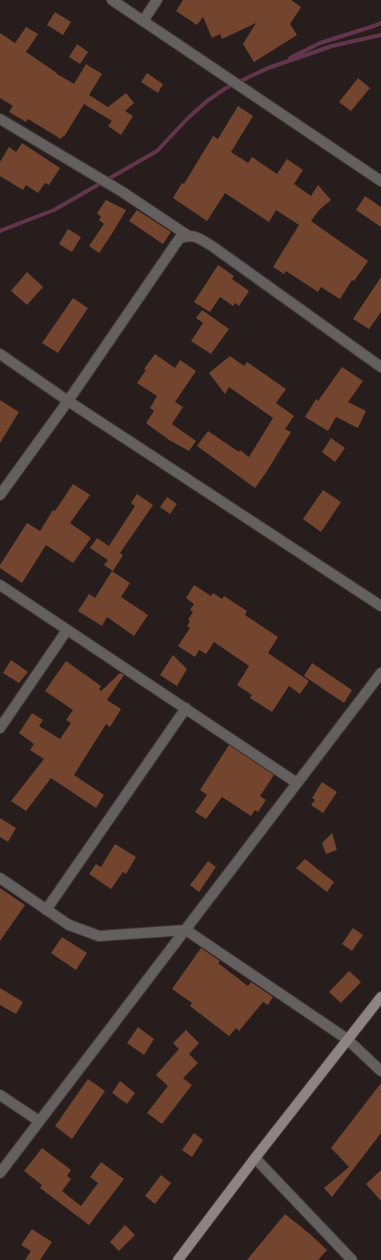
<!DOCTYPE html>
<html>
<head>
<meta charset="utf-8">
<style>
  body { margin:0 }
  canvas { display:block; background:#261d1c }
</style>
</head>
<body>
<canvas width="381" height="1260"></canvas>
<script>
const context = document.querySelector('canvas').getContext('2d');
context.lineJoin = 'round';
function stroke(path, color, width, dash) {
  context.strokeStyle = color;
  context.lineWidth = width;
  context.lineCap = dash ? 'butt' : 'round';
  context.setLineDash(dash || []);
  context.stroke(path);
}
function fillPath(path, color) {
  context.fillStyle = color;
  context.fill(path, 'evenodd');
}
const stream = new Path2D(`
  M290 58 320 43 374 26 381 23
  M0 231 54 210 157 151 188 118 207 101 226 88 268 68 332 46 381 35`);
const building = new Path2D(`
  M183 0H291L301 7 290 24 297 35 254 62 243 44 256 23 222 39 220 34 212 38 203 17 197 25 176 11Z
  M55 12 71 22 63 35 47 25Z
  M26 27 38 34 26 52 57 73V74L74 84 86 64 102 74 89 95 108 107 126 93 134 103 125 111 133 116 121 135 108 126 112 121 84 104 64 137 63 136 61 139 28 119 26 122 9 112 13 106 0 98V33L15 43Z
  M77 44 88 52 80 64 69 57Z
  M147 73 163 84 158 93 141 82Z
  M358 78 370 88 351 111 339 102Z
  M238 106 253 116 231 152 248 163 252 157 277 174 287 159 303 170 294 184 311 196 318 185 331 200 319 210 311 221 368 261 354 281 352 280 340 299 321 287 318 292 286 271 284 274 273 267 299 225 276 210 269 222 225 193 207 221 173 198 182 183 184 184 213 136 218 139Z
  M22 143 60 168 49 185 45 183 38 193 26 185 23 190 0 176V162L9 147 16 152Z
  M365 196 381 207V227L356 210Z
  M106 200 126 210 113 232 99 253 89 246 104 224 99 220 101 217 97 213Z
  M137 210 171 232 163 244 129 221Z
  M68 229 81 237 72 252 59 244Z
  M218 265 234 276 232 279 249 291 239 306 235 303 233 306 220 297 210 312 194 302Z
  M27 272 43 287 27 305 11 291Z
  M381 277V312L369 329 353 319Z
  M73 298 88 308 58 353 42 343Z
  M202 310 229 329 211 354 191 341 203 323 196 318Z
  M155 354 175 368 180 360 196 371 175 402 183 407 172 424 196 441 189 451 169 440 146 423 154 411 150 408 157 396 137 383 146 370 144 369Z
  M230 356 244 366 247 362 286 389 276 403 294 416 285 429 291 432 267 471 255 488 197 446 208 431 239 452 240 450 249 457 273 418 229 387 225 394 209 373Z
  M342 367 363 381 348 402 366 411 358 428 336 417 328 431 305 417 316 399 318 401Z
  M0 400 19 412 0 443Z
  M331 438 345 448 335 462 322 452Z
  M73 484 90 495 70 523 91 538 73 563 46 545 22 583 0 568V565L27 523 40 531 53 510 55 511Z
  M323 490 341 502 321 532 303 519Z
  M137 494 153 505 120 553 123 555 113 571 104 565 108 560 90 548 97 538 109 546 135 506 131 503Z
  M167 497 177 504 170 514 160 507Z
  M112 571 130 583 121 597 148 615 134 636 107 617 102 626 78 611 89 594 95 598Z
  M194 585 211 596 213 593 222 599 224 596 247 611 245 615 278 637 268 653 309 681 300 694 289 686 272 712 250 698 252 695 237 685 249 666 214 642 206 654 199 650 195 657 178 646 190 628 187 626 190 621 188 620 193 612 190 610 194 604 186 598Z
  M173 655 187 669 177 686 160 675Z
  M11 660 28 672 19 683 3 673Z
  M66 661 101 686 99 689 101 691 120 673 124 675 107 700 121 709 110 727 106 724 74 775 104 795 96 808 51 778 26 811 11 801 44 759 30 750 34 744 19 733 32 713 43 720 39 726 60 739 71 723 66 720 73 710 45 691Z
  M312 663 352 690 344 703 304 676Z
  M229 745 274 775 260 796 266 800 258 812 255 810 251 816 222 797 206 819 195 812 207 795 200 790Z
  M322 782 337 792 323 813 311 805 315 800 312 798Z
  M0 818 16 828 8 842 0 837Z
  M332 833 337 850 326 854 322 843Z
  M115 844 136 857 126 874 123 872 111 889 89 874 96 864 101 867Z
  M305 859 334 882 327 892 296 868Z
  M208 861 216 867 199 892 190 885Z
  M0 888 25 905 0 941Z
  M353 928 363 935 352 951 342 944Z
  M62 937 87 953 76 970 51 953Z
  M201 948 220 961 218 963 248 986 251 982 273 997 268 1005 263 1002 239 1031 236 1028 229 1036 190 1006 192 1003 172 989Z
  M349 971 361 982 341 1003 329 992Z
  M0 988 23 1002 16 1014 0 1005Z
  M138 1027 154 1039 144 1055 127 1043Z
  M186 1030 199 1043 189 1054 198 1063 183 1078 192 1085 162 1124 147 1113 168 1086 156 1075 179 1049 173 1043Z
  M88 1079 105 1091 72 1139 55 1126Z
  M120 1081 135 1093 127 1104 112 1093Z
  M381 1083V1133L332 1197 324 1188 349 1167 331 1148Z
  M194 1133 203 1140 192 1157 182 1150Z
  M42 1148 71 1170 67 1176 71 1179 62 1191 81 1206 98 1183 90 1177 101 1162 124 1179 89 1225 40 1188 42 1185 24 1171Z
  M381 1170V1201L366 1184Z
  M161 1175 171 1183 155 1204 145 1196Z
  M285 1214 310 1234 327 1250 318 1260H247Z
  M125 1225 135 1235 119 1251 110 1242Z
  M32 1229 52 1242 40 1260H25L31 1251 21 1245Z`);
const street = new Path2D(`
  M112 0 381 181
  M143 21 157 0
  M0 119 121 191 187 235
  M0 354 68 401 381 606
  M0 495 68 401 179 239C193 232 200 239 212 246L381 367
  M0 585 297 783
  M0 728 67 630
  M0 878 69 925 99 936 186 930 347 1039 381 1071
  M46 910 186 708
  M0 1095 39 1121
  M255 1158 352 1260
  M0 1173 381 673`);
const secondary = new Path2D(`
  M178 1260 255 1158 381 997`);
stroke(stream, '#63354d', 4);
fillPath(building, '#73442e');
stroke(street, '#413837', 12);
stroke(secondary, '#413837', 12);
stroke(street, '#646060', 10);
stroke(secondary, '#8c8485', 10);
</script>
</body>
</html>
